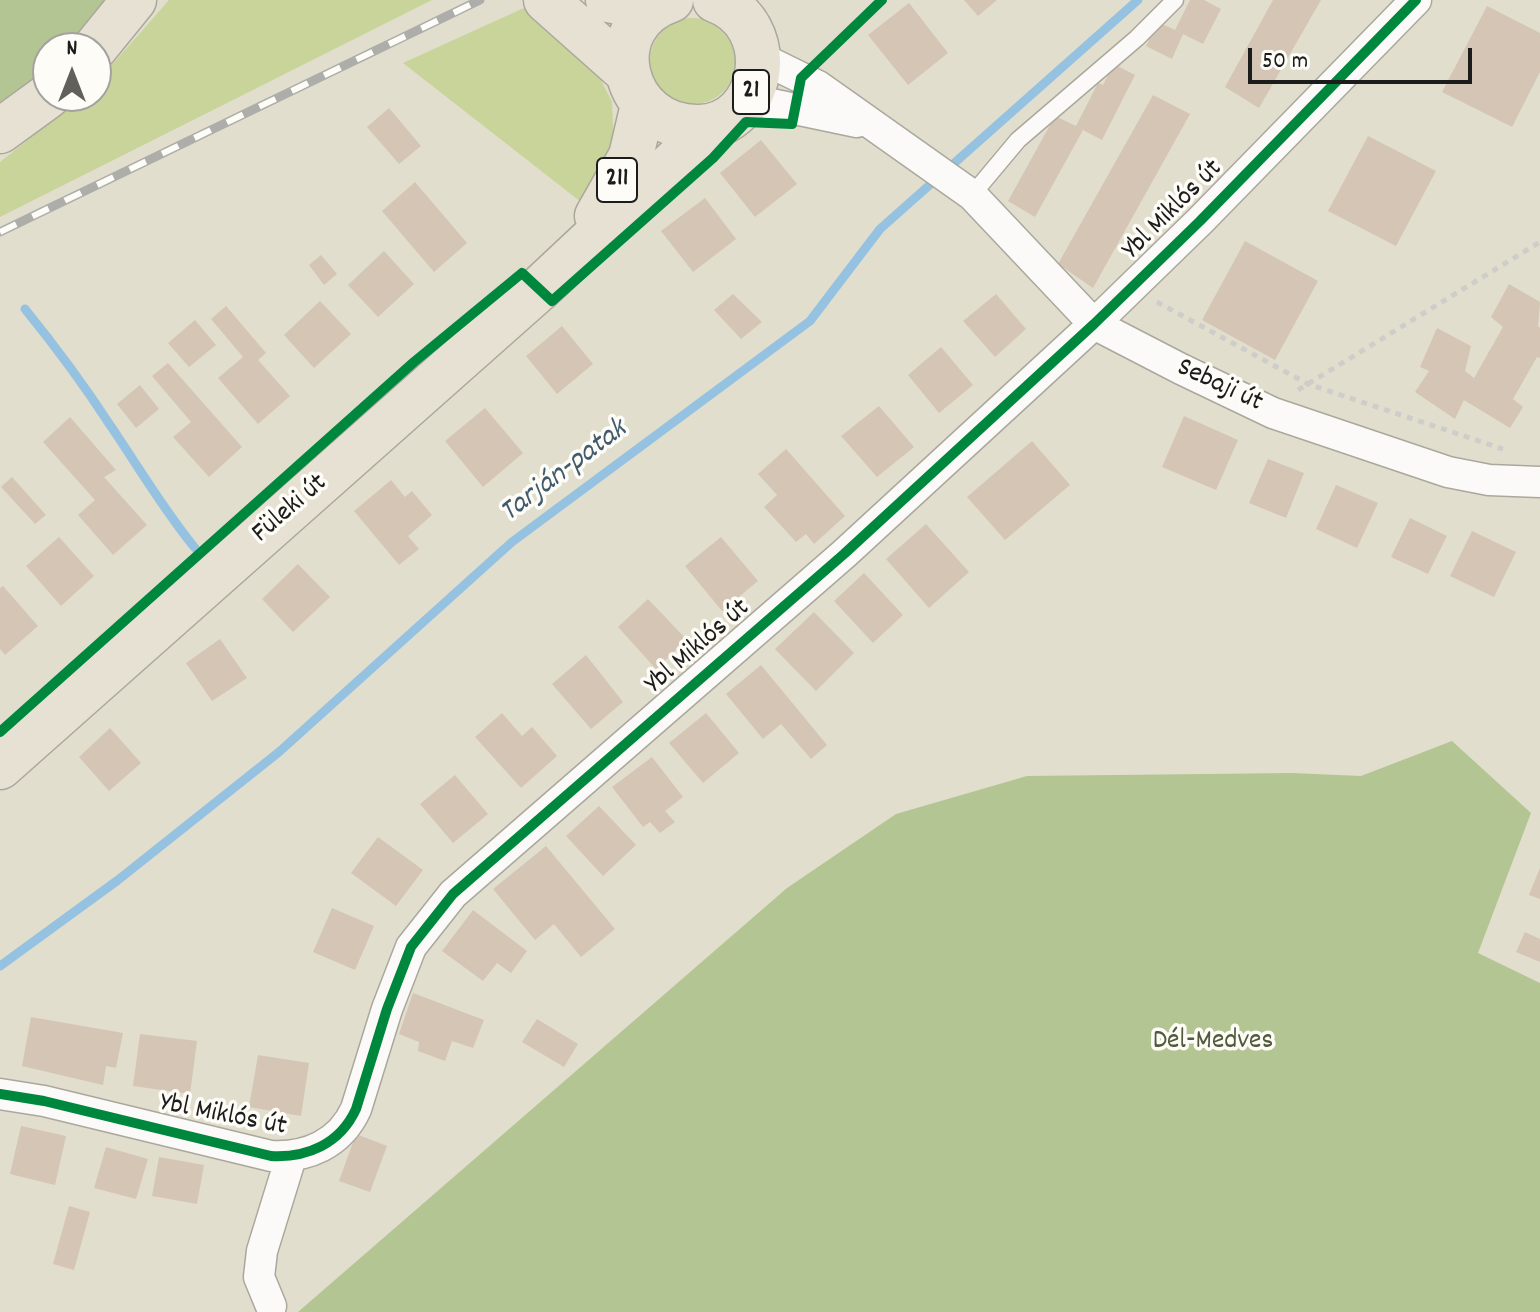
<!DOCTYPE html>
<html>
<head>
<meta charset="utf-8">
<style>
  body { margin:0 }
  #map { position:relative; width:1540px; height:1312px; overflow:hidden; background:#e2decd; font-family:Dekko,sans-serif }
  canvas { display:block }
  .north { position:absolute; left:32px; top:32px; width:80px; height:80px; box-sizing:border-box; background:#fdfcf7; border:2px solid #a3a29f; border-radius:50%; rotate:0deg; font-size:22px; font-weight:700; line-height:32px; text-align:center; color:#1c1c1c }
  .north::after { content:''; display:block; margin:auto; width:28px; height:36px; background:#61605a; clip-path:polygon(50% 0,100% 100%,50% 72%,0 100%) }
  .scale { position:absolute; left:1248px; top:48px; width:224px; height:36px; box-sizing:border-box; border:4px solid #1c1c1c; border-top:0; padding-left:10px; font-size:24px; line-height:28px; white-space:nowrap; color:#1c1c1c; -webkit-text-stroke:6px #fdfcf7; paint-order:stroke }
</style>
</head>
<body>
<div id="map">
<canvas width="1540" height="1312"></canvas>
<div class="north">N</div>
<div class="scale">50 m</div>
</div>
<script>
const context = document.querySelector('canvas').getContext('2d');
context.lineJoin = 'round';
function fillPath(path, color) {
  context.fillStyle = color;
  context.fill(path, 'evenodd');
}
function stroke(path, color, width, dash) {
  context.strokeStyle = color;
  context.lineWidth = width;
  context.lineCap = dash ? 'butt' : 'round';
  context.setLineDash(dash || []);
  context.stroke(path);
}
function write(font, color, halo, rows, align = 'center') {
  context.font = font + ' Dekko,sans-serif';
  context.lineWidth = 7;
  context.setLineDash([]);
  context.textBaseline = 'middle';
  context.strokeStyle = halo;
  context.fillStyle = color;
  for (const [text, x, y, turn = 0] of rows) {
    context.save();
    context.translate(x, y);
    context.rotate((+turn || 0) * Math.PI / 180);
    context.textAlign = isNaN(turn) ? turn : align;
    if (halo) context.strokeText(text, 0, 0);
    context.fillText(text, 0, 0);
    context.restore();
  }
}
const green = new Path2D(`
  M169 0H432L0 217V162L83 96H96V83Z
  M526 7 597 72 612 102 614 148 581 202 403 63Z
  M650 61a43 43 0 1 1 86 0a43 43 0 1 1-86 0Z`);
const forest = new Path2D(`
  M0 0H111L69 48H48V68L27 88 0 106Z
  M1452 741 1531 813 1478 953 1540 983V1312H298L787 888 896 814 1027 776 1292 773 1361 776Z`);
const stream = new Path2D(`
  M25 309C55 346 84 385 110 425 138 466 163 509 195 548
  M0 966 118 880 279 752 512 542 810 321 880 229 1138 0`);
const building = new Path2D(`
  M964 0H997L978 16Z
  M1190 0H1204L1221 9 1203 44 1183 34 1172 59 1146 46 1158 22 1175 30Z
  M1273 0H1321L1259 108 1225 87Z
  M909 3 948 53 908 85 868 35Z
  M1487 6 1540 33V72L1512 127 1442 92Z
  M1114 64 1135 75 1102 140 1083 130 1035 217 1008 201 1055 116 1076 126 1098 83 1103 85Z
  M1153 95 1190 114 1093 288 1058 264Z
  M389 108 421 146 399 164 367 127Z
  M1368 136 1436 171 1396 246 1328 211Z
  M761 140 797 184 755 217 720 173Z
  M415 182 467 243 434 272 382 211Z
  M705 198 736 239 693 272 661 231Z
  M1245 241 1318 281 1275 360 1202 320Z
  M384 251 414 284 378 317 348 285Z
  M321 255 337 274 324 285 309 265Z
  M1509 284 1540 302 1538 326 1540 328V358L1537 357 1513 399 1523 407 1510 428 1464 400 1455 419 1415 392 1429 371 1420 367 1437 328 1471 346 1465 371 1474 378 1503 327 1491 317Z
  M733 294 762 322 741 339 714 310Z
  M996 294 1026 329 995 357 963 321Z
  M320 301 351 334 314 368 284 335Z
  M226 306 266 353 258 360 290 396 258 424 218 378 243 357 211 319Z
  M195 320 216 345 189 367 168 343Z
  M562 326 593 364 557 394 526 356Z
  M941 347 973 385 939 413 908 375Z
  M168 363 242 447 209 477 173 437 191 422 152 376Z
  M140 385 159 409 136 428 117 404Z
  M879 406 914 447 877 477 841 436Z
  M485 408 523 453 483 487 445 441Z
  M1184 416 1238 440 1216 490 1162 467Z
  M70 417 116 470 104 477 147 525 113 555 78 515 95 500 43 442Z
  M1032 441 1070 485 1005 540 967 497Z
  M786 449 845 516 814 544 806 534 796 542 764 507 777 495 758 474Z
  M1268 459 1304 473 1286 518 1249 503Z
  M12 477 46 515 35 524 1 487Z
  M391 480 405 497 412 491 432 515 408 536 419 549 399 565 354 511Z
  M1336 485 1378 503 1357 548 1316 529Z
  M1410 518 1447 536 1428 574 1391 557Z
  M926 524 969 572 929 608 886 559Z
  M1472 531 1516 552 1494 597 1450 576Z
  M59 537 94 576 61 606 26 566Z
  M721 537 758 581 722 611 685 566Z
  M298 564 330 597 293 632 262 599Z
  M864 573 903 615 873 643 834 601Z
  M3 586 38 626 5 655 0 649V588Z
  M648 599 687 640 656 669 618 627Z
  M814 612 854 653 816 691 775 649Z
  M220 639 247 678 212 701 186 663Z
  M586 655 623 702 591 729 552 684Z
  M761 665 827 745 811 759 781 724 763 739 726 694Z
  M502 713 522 736 532 727 557 756 521 788 475 737Z
  M706 713 739 753 703 783 669 743Z
  M110 728 141 763 109 791 79 757Z
  M652 757 683 797 665 811 675 822 660 833 650 822 643 827 612 787Z
  M455 775 488 814 453 843 420 804Z
  M599 806 636 845 603 876 566 836Z
  M378 837 423 870 396 906 351 873Z
  M546 846 615 929 581 957 554 924 535 940 493 889Z
  M1540 868V899L1529 895Z
  M332 908 374 926 355 970 313 952Z
  M473 910 527 951 511 973 497 963 483 981 442 951Z
  M1525 932 1540 939V962L1516 952Z
  M413 993 484 1020 473 1048 452 1041 445 1061 418 1051 419 1042 399 1034Z
  M31 1017 123 1033 116 1068 106 1066 103 1085 22 1066Z
  M537 1019 578 1044 564 1067 522 1042Z
  M140 1034 197 1041 190 1094 133 1086Z
  M258 1055 309 1063 301 1116 249 1107Z
  M21 1126 66 1136 55 1185 10 1174Z
  M356 1134 387 1146 370 1192 339 1181Z
  M106 1147 148 1159 136 1199 94 1188Z
  M159 1157 204 1165 197 1204 152 1196Z
  M69 1206 90 1212 74 1270 53 1264Z`);
const path = new Path2D(`
  M1157 302 1308 384 1503 449
  M1298 390 1540 242`);
const service = new Path2D(`
  M972 195 1018 140 1137 38 1175 0`);
const minor = new Path2D(`
  M759 57 818 86 972 195 1094 324 1181 369 1273 413 1448 472 1489 480 1540 482
  M747 99 857 122
  M0 1094 44 1101 271 1156C307 1158 340 1144 356 1109L387 1009 411 947 453 894 844 554 1094 324 1200 221 1416 0
  M271 1306 259 1277 262 1251 291 1157`);
const primary = new Path2D(`
  M546 0 627 72
  M608 0 652 9
  M671 0C597 25 622 129 699 127 766 126 782 24 715 0
  M95 48 134 0
  M0 131 48 96
  M597 216 631 156 643 105
  M0 767 539 289 684 153 704 127`);
const rail = new Path2D(`
  M0 232 480 0`);
const cycleway = new Path2D(`
  M0 732 414 362 522 273 552 301 713 158 746 122 792 124 801 78 882 0
  M0 1094 44 1101 271 1156C307 1158 340 1144 356 1109L387 1009 411 947 453 894 844 554 1094 324 1200 221 1416 0`);
const shields = [
  [751,92,36],
  [617,180,40]
];
const shieldNames = [
  ["21",751,92],
  ["211",617,180]
];
const streetNames = [
  ["Ybl Miklós út",1174,211,-45],
  ["Sebaji út",1219,387,25],
  ["Füleki út",291,510,-41],
  ["Ybl Miklós út",699,648,-41],
  ["Ybl Miklós út",223,1117,11]
];
const parkNames = [
  ["Dél-Medves",1213,1043]
];
const waterNames = [
  ["Tarján-patak",565,473,-37]
];
fillPath(green, '#c8d49a');
fillPath(forest, '#b3c593');
stroke(stream, '#96c2e1', 9);
fillPath(building, '#d5c5b4');
stroke(service, '#aaa89d', 19);
stroke(minor, '#aaa89d', 33);
stroke(primary, '#aaa89d', 47);
stroke(path, '#cecdc9', 5, [6, 6]);
stroke(service, '#fbfaf8', 16);
stroke(minor, '#fbfaf8', 30);
stroke(primary, '#e6e1d3', 44);
stroke(rail, '#adadaa', 9);
stroke(rail, '#fdfcf7', 6, [18]);
stroke(cycleway, '#00873e', 10);
for (const [x, y, w] of shields) {
  const box = new Path2D();
  box.roundRect(x - w / 2, y - 22, w, 44, 6);
  context.fillStyle = '#fdfcf7';
  context.fill(box);
  stroke(box, '#1c1c1c', 2);
}
write('bold 26px', '#1c1c1c', null, shieldNames);
write('28px', '#1c1c1c', '#fdfcf7', streetNames);
write('28px', '#505a3a', '#fdfcf7', parkNames);
write('italic 30px', '#405a6e', '#fdfcf7', waterNames);
</script>
</body>
</html>
